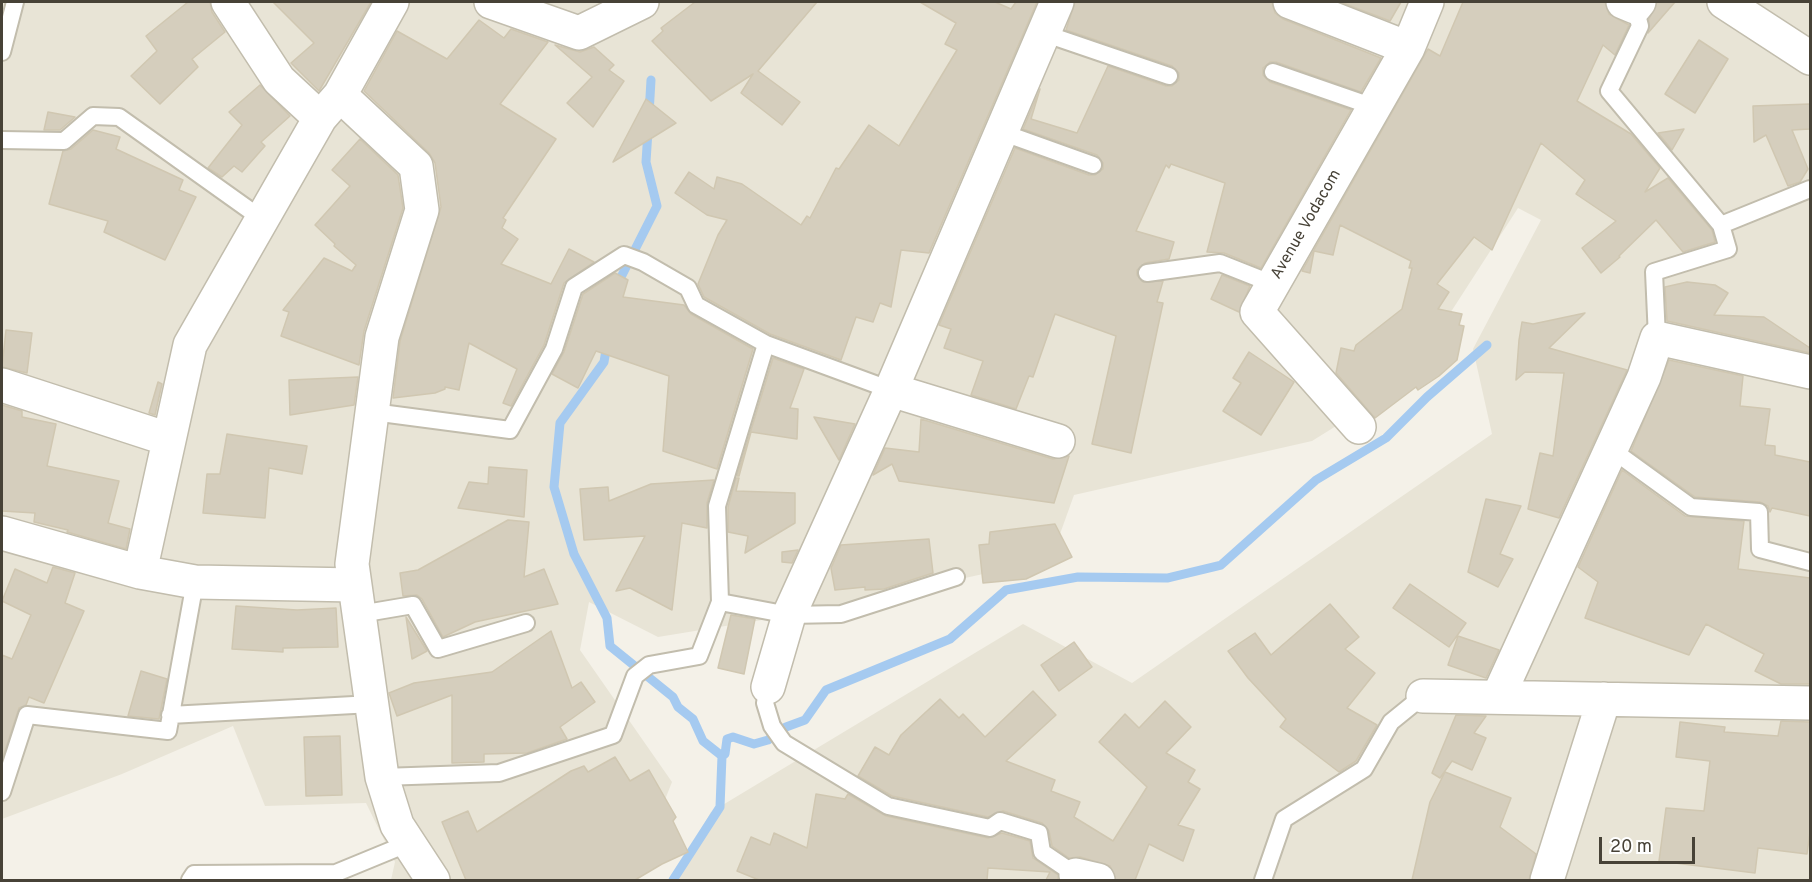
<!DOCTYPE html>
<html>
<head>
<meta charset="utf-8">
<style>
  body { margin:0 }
  #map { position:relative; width:1812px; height:882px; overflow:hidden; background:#f4f1e8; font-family:Overpass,sans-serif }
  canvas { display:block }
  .frame { position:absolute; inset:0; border:3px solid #474237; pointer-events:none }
  .scale { position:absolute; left:1599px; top:837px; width:96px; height:27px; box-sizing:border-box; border:3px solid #474237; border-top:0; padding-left:8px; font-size:18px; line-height:21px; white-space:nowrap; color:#474237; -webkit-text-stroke:4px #fff; paint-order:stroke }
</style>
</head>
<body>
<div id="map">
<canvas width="1812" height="882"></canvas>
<div class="frame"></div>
<div class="scale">20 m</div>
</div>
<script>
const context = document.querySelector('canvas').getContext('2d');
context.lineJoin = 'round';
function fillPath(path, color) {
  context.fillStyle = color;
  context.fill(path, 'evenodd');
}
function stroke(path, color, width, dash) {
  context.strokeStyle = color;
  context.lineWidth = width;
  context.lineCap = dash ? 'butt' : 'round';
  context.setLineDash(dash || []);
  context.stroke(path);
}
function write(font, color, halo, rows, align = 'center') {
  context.font = font + ' Overpass,sans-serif';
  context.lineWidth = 6;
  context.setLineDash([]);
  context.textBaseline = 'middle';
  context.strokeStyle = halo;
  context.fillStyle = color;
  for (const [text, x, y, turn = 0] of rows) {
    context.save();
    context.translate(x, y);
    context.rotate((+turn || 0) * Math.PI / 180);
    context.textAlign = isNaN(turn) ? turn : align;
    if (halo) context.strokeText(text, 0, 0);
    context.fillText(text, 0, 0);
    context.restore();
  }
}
const residential = new Path2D(`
  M2 2H1810V880H671L711 812 1023 624 1132 683 1492 434 1473 349 1541 220 1518 208 1405 383 1312 441 1074 495 1051 559 811 612 658 637 589 602 580 650 672 782 647 845 609 880H391L395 862 366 803 265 806 233 726 122 774 2 819Z`);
const stream = new Path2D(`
  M649 114 651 80
  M617 285 657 206 646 162 648 131
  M607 344 604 362 560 423 554 487 574 554 607 618 610 646 673 697 678 707 693 719 703 741 722 756 720 807 673 880
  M722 756 725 754 727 739 733 737 754 744 768 740 786 727 805 720 826 690 950 639 1006 590 1078 577 1167 578 1221 565 1316 480 1386 438 1427 397 1487 345`);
const building = new Path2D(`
  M188 2H210L212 12 225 32 192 59 198 67 160 104 131 76 157 51 146 36Z
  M273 2H371L319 91 291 63 314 43Z
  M695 2H817L758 71 800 102 782 125 741 93 753 74 711 101 652 41 663 31 661 28Z
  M920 2H995L1011 9 1016 2H1037L929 253 901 250 891 307 880 303 873 322 856 317 841 360 770 334 704 297 698 284 718 235 727 220 707 215 675 193 689 172 714 189 717 177 742 184 801 225 807 216 810 218 836 168 839 169 869 125 899 146 957 50 945 44 956 23Z
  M1075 2H1272L1275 13 1283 19 1381 58 1361 92 1276 62H1270L1263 68V75L1270 82 1351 110 1261 268 1224 253 1207 252 1225 183 1171 164 1169 168 1166 165 1136 231 1174 242 1169 259 1145 263 1137 270V275L1143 282 1163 281 1157 302 1163 303 1131 453 1092 444 1116 336 1055 314 1033 377 1029 376 1016 409 971 395 983 361 944 348 951 329 939 325 1015 148 1089 175H1095L1103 169V163L1097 155 1023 129 1040 89 1031 119 1077 133 1108 66 1166 86H1172L1179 80V73L1172 66 1066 30Z
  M1340 2H1401L1390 21Z
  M1463 2H1605L1609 14 1629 25 1615 55 1603 45 1577 101 1631 134 1660 168 1645 192 1668 178 1712 230 1715 242 1683 252 1656 220 1619 256 1620 257 1601 273 1582 248 1616 221 1576 194 1585 180 1541 143 1492 250 1474 237 1437 284 1449 292 1438 309 1462 314 1459 325 1464 326 1457 360 1439 376 1418 390 1416 387 1375 418 1336 373 1341 348 1354 351 1356 345 1402 309 1412 268H1409L1411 261 1340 225 1333 255 1314 251 1310 273 1302 271 1428 49 1440 56Z
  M1657 2H1675L1648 33 1649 19Z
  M479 20 504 38 511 29 548 42 500 104 556 139 503 218 506 220 502 228 518 239 501 264 551 284 569 249 594 262 564 283 544 345 511 406 503 403 517 369 469 343 459 390 445 387V389L435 393 393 398 400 341 441 207 435 163 429 153 364 91 397 31 447 59Z
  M1699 40 1728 59 1695 113 1665 94Z
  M555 45 580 52 594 47 614 65 609 70 624 81 593 127 567 103 592 77Z
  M260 85 290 116 261 142 265 146 242 172 234 166 222 177 208 168 242 125 229 112Z
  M646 99 676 123 613 162Z
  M1810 104V129L1792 130 1808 169 1800 182 1788 186 1766 135 1754 142 1753 106Z
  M48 112 75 117 74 118 60 130H44Z
  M1684 129 1672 150 1658 133Z
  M93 130 120 137 116 149 183 180 179 190 196 197 165 260 104 232 108 221 49 204 63 151 71 149Z
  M360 139 398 175 403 208 364 331 359 365 281 336 289 312 283 310 324 258 352 271 356 265 334 246 335 244 315 225 350 186 332 170Z
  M615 273 628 280 623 297 684 305 691 314 753 349 717 469 663 451 669 376 596 351 578 388 552 374 564 352 583 294Z
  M1222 275 1250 286 1239 312 1211 299Z
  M1687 282 1715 285 1728 293 1714 315 1764 317 1810 348V353L1667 321 1665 287Z
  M1585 313 1549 348 1627 370 1559 518 1528 509 1540 453 1553 456 1564 373 1525 372 1516 380 1519 340 1522 322 1533 324Z
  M6 330 32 333 27 373 2 367Z
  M1249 352 1294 382 1261 435 1223 411 1241 383 1233 378Z
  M773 358 804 369 790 408 798 409 797 439 751 432 739 476H737Z
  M1669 360 1743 376 1740 406 1770 409 1765 445 1775 446V455L1810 462V516L1772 508 1770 512 1768 506 1760 502 1695 497 1631 451Z
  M358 377 354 405 290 415 289 380Z
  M158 382 162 384 155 415 149 413Z
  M2 405 22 411V417L56 424 47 466 119 481 108 523 130 529 126 549 67 532 68 530 34 522 35 513 2 511Z
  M814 417 855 424 839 460Z
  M921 419 1053 459 1069 456 1054 503 899 481 892 464 873 475 885 448 919 452Z
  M227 434 307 446 302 474 269 468 265 518 203 513 207 474H220Z
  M489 467 527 470 524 517 458 508 469 482 488 484Z
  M1622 470 1685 516 1744 521 1738 569 1810 578V684H1781L1755 671 1764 654 1706 624 1689 655 1585 618 1598 582 1578 567Z
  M736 478H739L736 491 795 493V523L745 553 748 536 728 532V507Z
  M714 480 707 503V528L682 523 672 610 630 588 616 591 645 536 584 540 580 489 608 487 609 501 651 484Z
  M1486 499 1521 506 1500 554 1513 559 1498 587 1468 572Z
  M508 520 529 522 524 577 544 569 558 604 475 622 443 637 422 599 417 595 403 596 400 573 418 570Z
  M1055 524 1072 557 1026 579 983 583 979 545 989 544 990 532Z
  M929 539 933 573 884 589 865 590V587L835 590 831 568 841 545Z
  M798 550 792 563 782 562V552Z
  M53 567 75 573 65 603 84 611 44 703 29 697 26 705 19 708 2 760V655L12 659 31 615 2 601 15 569 47 583Z
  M1410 584 1466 623 1449 647 1393 608Z
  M1330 604 1359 637 1345 649 1375 673 1347 708 1377 725 1356 761 1339 772 1280 727 1286 719 1248 678 1228 651 1255 633 1271 655Z
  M236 606 297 610 336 608 338 647 283 648V652L232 649Z
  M731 615 755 619 744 674 718 668Z
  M406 617 427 651 412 659Z
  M551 631 572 688 581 682 595 702 560 727 567 739 527 753 484 754V762L452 763V695L397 716 389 693 414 683 492 672Z
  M1458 636 1499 650 1486 678 1448 665Z
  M1074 642 1092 667 1059 691 1041 665Z
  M141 671 167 679 159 719 128 716Z
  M1033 691 1056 715 1006 761 1055 780 1051 791 1080 802 1074 817 1113 841 1147 787 1099 742 1125 714 1139 728 1165 701 1191 727 1166 753 1195 770 1188 782 1200 789 1178 825 1194 830 1183 861 1149 844 1135 880H1116L1110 866 1080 857 1069 858 1052 846 1049 831 1042 823 1003 811 988 817 892 796 858 776 875 747 889 755 901 735 940 699 959 718 963 714 985 737Z
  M1456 715 1486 716 1474 733 1486 738 1472 770 1452 761 1440 778 1432 773Z
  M1781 721 1810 722V832L1807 854 1758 848 1755 873 1659 861 1666 808 1704 811 1710 761 1676 757 1680 722 1725 727 1724 732 1778 736Z
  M340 736 342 795 306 796 304 737Z
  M615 757 630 781 649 770 676 817 673 821 688 852 662 864 635 880H466L442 822 468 811 477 832 571 771 584 766 588 772Z
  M1445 772 1511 798 1500 827 1536 854 1529 880H1412L1430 802Z
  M816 794 845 799 848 794 886 816 988 838 1002 833 1030 841 1033 858 1058 875V880H1046L1050 872 988 868 987 880H759L737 871 751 837 770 845 774 833 807 848Z`);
const lane = new Path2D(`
  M1635 7 1640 26 1609 91 1721 225 1810 189
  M1043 33 1169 76
  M2 52 15 2
  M1273 72 1374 107
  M1001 132 1093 165
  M2 140 64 141 93 116 119 117 262 219
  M1147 273 1220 263 1273 284
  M1657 338 1654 272 1728 249 1721 225
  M373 412 510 430 554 349 574 287 624 255 643 262 688 288 696 305 766 344
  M1611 449 1691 507 1759 512 1760 549 1810 562
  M720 602 717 506 766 344 891 390
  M360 614 413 605 438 649 526 623
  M768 687 765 703 772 726 784 743 888 806 990 828 1000 821 1039 833 1042 852 1076 875
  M170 715 372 704
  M382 777 499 773 613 735 635 676 649 665 699 656 720 602 789 615 841 614 956 577
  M2 792 27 715 168 731 195 582
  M190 880 194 874 336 873 409 843
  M1263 880 1284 819 1364 769 1391 722 1423 696`);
const street = new Path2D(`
  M228 2 279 80 320 118
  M491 2 579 33 642 2
  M1290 2 1408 48
  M1623 2 1635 7 1639 2
  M1724 2 1810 58
  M340 95 416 166 422 210 382 337 352 564 382 777 397 825 433 880
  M2 385 168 439
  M891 390 1058 441
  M1359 427 1257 312 1408 48 1427 2
  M2 533 140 572 195 582 355 585
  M140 572 190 345 320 118 340 95 392 2
  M768 687 789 615 891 390 1057 2
  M1423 696 1810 703
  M1498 697 1644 377 1657 338 1810 372
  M1076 875 1098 880
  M1547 880 1604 699`);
const streetNames = [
  ["Avenue Vodacom",1307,225,-60]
];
fillPath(residential, '#e8e4d6');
stroke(stream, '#a5caf0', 9);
fillPath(building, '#d5cebd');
stroke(building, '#d0c7b1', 1.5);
stroke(lane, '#c2bdad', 20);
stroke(street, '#c2bdad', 36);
stroke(lane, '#fff', 16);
stroke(street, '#fff', 33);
write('16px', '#474237', '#fff', streetNames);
</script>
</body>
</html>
